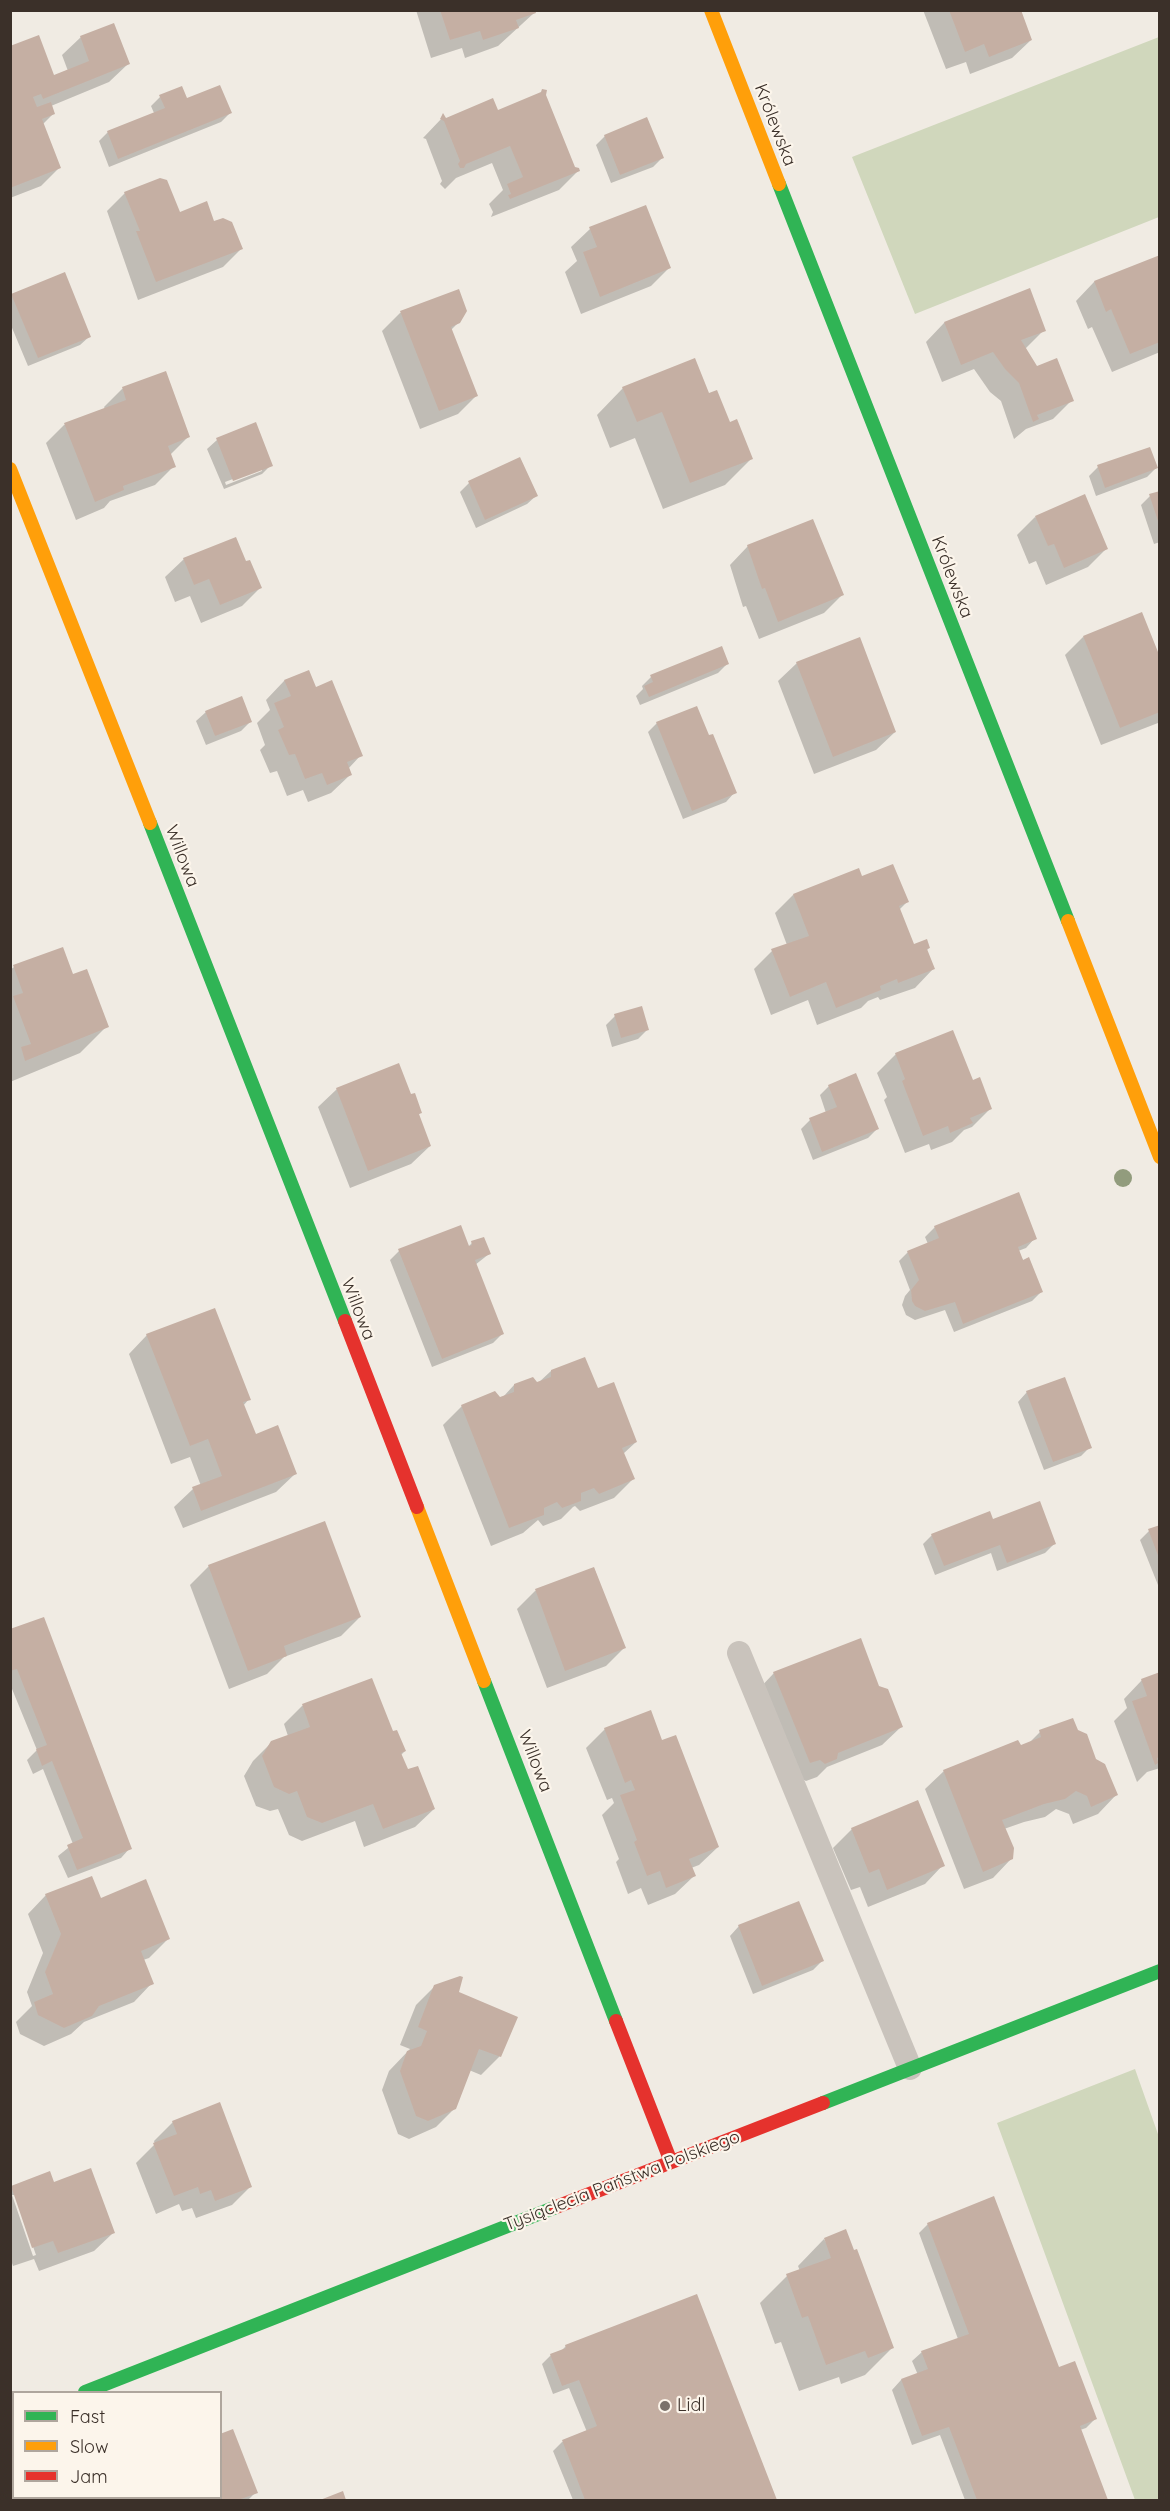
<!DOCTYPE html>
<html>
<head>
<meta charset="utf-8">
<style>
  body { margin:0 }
  #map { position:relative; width:1170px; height:2511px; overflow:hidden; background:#f0ebe3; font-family:Quicksand,sans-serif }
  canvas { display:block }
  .frame { position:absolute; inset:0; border:12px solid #3b3029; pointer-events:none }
  .legend { position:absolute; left:12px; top:2391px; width:210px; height:108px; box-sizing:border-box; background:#fcf5eb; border:2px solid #afa69d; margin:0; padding:8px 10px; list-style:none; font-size:18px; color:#3b3029 }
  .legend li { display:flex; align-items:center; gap:12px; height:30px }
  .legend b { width:30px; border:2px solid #afa69d }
</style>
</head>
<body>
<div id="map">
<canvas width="1170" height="2511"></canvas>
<div class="frame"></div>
<ul class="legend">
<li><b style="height:8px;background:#30b455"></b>Fast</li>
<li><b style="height:8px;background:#ff9f0a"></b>Slow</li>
<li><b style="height:8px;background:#e5322d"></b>Jam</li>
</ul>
</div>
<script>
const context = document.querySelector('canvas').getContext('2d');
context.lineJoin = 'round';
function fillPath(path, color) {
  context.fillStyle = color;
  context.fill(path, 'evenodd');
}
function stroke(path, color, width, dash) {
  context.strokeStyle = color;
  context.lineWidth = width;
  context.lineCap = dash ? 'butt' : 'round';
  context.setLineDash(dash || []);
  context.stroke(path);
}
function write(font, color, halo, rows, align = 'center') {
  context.font = font + ' Quicksand,sans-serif';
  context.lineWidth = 4.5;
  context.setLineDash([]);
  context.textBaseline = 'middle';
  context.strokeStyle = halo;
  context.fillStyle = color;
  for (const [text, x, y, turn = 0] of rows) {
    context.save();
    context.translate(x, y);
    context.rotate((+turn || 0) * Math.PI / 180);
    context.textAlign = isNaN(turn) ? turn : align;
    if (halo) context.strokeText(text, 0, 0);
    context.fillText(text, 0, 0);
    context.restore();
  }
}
const green = new Path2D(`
  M1159 37V217L915 314 852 157Z
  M1135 2069 1159 2137V2500H1135L997 2123Z`);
const shadow = new Path2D(`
  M416 10H534V13L498 46 465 58 462 48 431 58Z
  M923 10H1019L1031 40 1012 58 970 74 966 62 946 69Z
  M81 37 128 64 109 82 51 106 54 113 42 125 59 168 41 186 10 198V47L54 77 68 71 62 55Z
  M160 97 186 100 230 113 221 122 109 167 99 141 108 132 154 113 151 106Z
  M442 118 574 169 578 171 559 190 491 217 493 212 489 204 503 190 492 163 456 178 445 189 440 184 442 181 426 139 423 138Z
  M605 136 662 158 653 167 611 183 596 145Z
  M125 193 179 214 213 223 241 249 223 267 138 300 107 211Z
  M590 229 669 268 651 286 581 314 565 272 577 261 571 247Z
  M1160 256V352L1112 372 1092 327 1088 329 1076 301 1094 282Z
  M458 291 459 322 451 330 476 396 458 414 420 429 382 331 400 313Z
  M12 296 90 336 80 345 28 366 10 323Z
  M944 323 1044 330 1025 349 1036 368 1072 400 1053 419 1026 429 1014 439 1001 401 990 392 974 369 942 382 926 342Z
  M165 373 189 436 170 455 174 466 155 485 110 501 104 508 76 520 46 443 64 425 105 409 104 407 122 389Z
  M623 388 708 395 752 458 725 485 663 509 635 438 610 448 597 415Z
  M255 424 271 465 262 474 224 489 207 449 217 440ZM262 468V471L226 485 225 482Z
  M1098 467 1156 468 1147 477 1096 496 1089 476Z
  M469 483 537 495 527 504 476 528 460 492Z
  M1160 492V542L1154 544 1141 505 1150 496Z
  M1035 517 1106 549 1088 567 1046 585 1036 561 1029 564 1017 535Z
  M748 546 842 595 824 613 759 639 746 606 743 607 730 565Z
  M184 559 246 563 260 588 242 606 201 623 190 596 175 602 165 577Z
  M1083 637 1160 661V721L1158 723 1101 745 1065 655Z
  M797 663 895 732 876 750 814 774 778 681Z
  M727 664 718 673 640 705 636 696 643 689 642 686 651 677Z
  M308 672 315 689 361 755 348 769 350 775 331 793 308 802 303 790 287 796 277 771 270 773 260 750 265 745 257 723 270 710 266 700 284 681Z
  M206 712 250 722 241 731 206 745 196 721Z
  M657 723 735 792 726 802 683 819 648 732Z
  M861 878 907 902 899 910 913 946 929 948 926 951 933 969 915 988 880 1000 878 997 868 1001 861 1008 817 1025 808 1000 771 1015 754 969 772 951 787 945 775 913 793 895Z
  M14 967 72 976 107 1026 80 1053 10 1082V970Z
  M615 1016 647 1030 638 1039 612 1047 606 1025Z
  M896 1054 991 1108 972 1127 964 1130 952 1142 931 1150 929 1144 905 1153 884 1100 887 1097 877 1073Z
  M829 1086 877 1129 868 1138 813 1160 801 1129 810 1120 826 1113 820 1095Z
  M337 1089 410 1096 420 1113 417 1116 430 1146 411 1164 350 1188 318 1107Z
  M1018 1194 1035 1238 1026 1248 1018 1251 1041 1292 1032 1301 954 1332 945 1310 915 1320 906 1315 902 1305 905 1296 910 1290 899 1261 908 1252 928 1244 925 1237 935 1227Z
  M472 1243 489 1254 475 1265 502 1334 493 1343 432 1367 390 1260 399 1251 468 1247Z
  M147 1335 249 1399 243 1406 255 1436 295 1474 276 1492 183 1528 174 1507 193 1489 201 1486 190 1457 171 1464 129 1354Z
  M551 1371 597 1390 636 1442 623 1454 633 1479 614 1498 580 1511 575 1506 573 1507 561 1519 543 1526 538 1520 523 1533 491 1546 443 1425 462 1406 503 1397 514 1385 537 1384Z
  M1027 1392 1090 1447 1081 1456 1044 1470 1018 1402Z
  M992 1521 1054 1544 1045 1553 997 1571 991 1553 935 1575 923 1544 932 1535Z
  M1160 1527V1590L1140 1540 1149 1531Z
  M209 1566 360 1617 341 1636 284 1657 267 1674 229 1689 190 1585Z
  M594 1568 624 1648 606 1666 547 1688 517 1609 535 1591Z
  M10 1631 130 1848 121 1858 68 1878 58 1856 73 1844 43 1769 33 1774 27 1760 37 1750 10 1684Z
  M774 1673 878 1687 901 1727 882 1745 827 1767 817 1777 806 1781 800 1778 756 1692Z
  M1160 1674V1768L1147 1772 1137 1782 1114 1721 1127 1708 1124 1699 1142 1680Z
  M371 1680 392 1733 405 1751 401 1755 407 1771 434 1809 415 1827 364 1847 355 1821 302 1841 289 1835 278 1809 270 1811 256 1806 244 1776 253 1761 272 1742 288 1736 284 1724 302 1706Z
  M605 1729 662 1741 718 1847 699 1865 691 1868 694 1876 675 1894 648 1905 641 1888 628 1894 616 1862 619 1859 602 1815 614 1803 612 1798 607 1800 586 1748Z
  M1077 1731 1116 1795 1098 1814 1073 1824 1069 1814 1056 1809 1045 1817 1024 1822 1004 1829 1011 1859 993 1878 964 1889 925 1789 944 1771 1028 1744 1040 1732Z
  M852 1829 943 1865 925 1884 868 1907 860 1887 851 1890 833 1848Z
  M46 1895 100 1900 168 1939 149 1958 143 1960 152 1983 134 2002 84 2022 71 2034 44 2046 20 2034 16 2022 32 2006 27 1992 43 1953 28 1914Z
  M739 1926 822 1961 813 1970 753 1994 730 1936Z
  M435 1986 500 2056 481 2075 469 2070 455 2108 436 2127 409 2139 398 2134 382 2090 389 2071 410 2049 400 2045 416 2005Z
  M173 2122 251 2186 232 2205 196 2218 192 2208 182 2211 179 2204 156 2214 136 2163 155 2144 154 2141Z
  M53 2184 113 2233 94 2251 39 2271 34 2259 13 2266 10 2257V2188ZM12 2195H15L36 2255 33 2256Z
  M928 2224 1095 2419 1086 2428 1080 2430 1106 2500H965L940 2435 912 2445 892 2390 901 2380 918 2375 912 2361 922 2352 958 2339 919 2233Z
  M824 2239 892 2348 865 2375 841 2384 839 2377 799 2391 781 2342 775 2344 760 2303 787 2276 800 2271 798 2266Z
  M696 2296 776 2500H573L553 2451 562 2442 587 2432 569 2388 553 2394 542 2364 551 2355 561 2351 566 2346Z
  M256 2492 248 2500H53L61 2498H220Z`);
const building = new Path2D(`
  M440 10H535L536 13 516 20 519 28 483 40 480 31 450 40Z
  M949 10H1021L1032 40 989 57 984 44 965 52Z
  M114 23 130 64 43 99 41 94 33 97 37 107 51 102 55 114 42 119 61 168 10 188V46L39 35 54 75 89 61 80 36Z
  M220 85 232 113 118 159 107 131 165 108 159 95 182 86 187 98Z
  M542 89 547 90 546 95 575 167 579 168 580 171 510 199 508 195 511 194 507 184 523 177 510 146 466 164 464 168H460L458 164 460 161 444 121 440 119 443 113 446 118 493 98 498 110 541 92Z
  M647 117 664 158 620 175 604 135Z
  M160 178 167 180 180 212 207 201 214 221 223 218 232 222 243 249 156 282 136 231H140L124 192Z
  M646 205 671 268 600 297 583 252 597 247 589 227Z
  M1160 255V342L1130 354 1111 309 1106 312 1094 281Z
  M65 272 91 337 38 358 11 294Z
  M1030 288 1046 331 1021 340 1037 366 1057 358 1074 401 1037 415 1039 419 1033 422 1019 383 1005 369 993 352 961 365 944 322Z
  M459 289 467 311 460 323 451 327 478 396 439 411 400 311Z
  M695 358 709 393 717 390 730 422 737 419 753 459 690 483 662 412 637 422 622 387Z
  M166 371 190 437 168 446 176 467 123 486 124 490 95 502 64 423 126 400 122 387Z
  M256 422 273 466 233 481 216 438Z
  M1150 447 1158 468 1105 488 1097 465Z
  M520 457 538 496 485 520 468 481Z
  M1160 491V524H1159L1149 494Z
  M1085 494 1108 549 1064 568 1054 544 1048 546 1035 516Z
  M813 519 844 595 778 622 765 588 762 589 747 545Z
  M236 537 246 561 250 560 262 588 220 605 209 579 194 585 183 558Z
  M1142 612 1160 657V712L1120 728 1083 636Z
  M860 637 896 732 833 757 796 662Z
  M722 646 729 664 649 697 644 686 653 682 650 675Z
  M309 670 316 687 332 680 363 756 347 762 352 775 327 785 322 773 305 779 295 754 289 755 278 730 284 727 274 703 291 696 284 680Z
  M242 696 252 722 215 736 205 711Z
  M697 706 709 735 713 734 737 793 692 811 656 722Z
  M893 864 909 902 899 906 914 944 927 939 930 948 927 949 935 969 898 983 897 979 880 986 881 990 836 1008 826 982 790 997 771 949 809 936 793 894 859 868 862 876Z
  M63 947 73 974 87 969 109 1027 25 1061 21 1047 31 1044 13 996 23 993 13 965Z
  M642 1006 649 1030 621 1038 614 1014Z
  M953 1030 973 1080 980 1077 992 1109 970 1118 973 1123 950 1133 948 1126 923 1136 902 1081 905 1079 895 1053Z
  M399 1063 411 1094 415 1093 422 1113 419 1114 431 1146 368 1171 336 1088Z
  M856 1073 879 1129 822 1152 809 1118 837 1107 828 1085Z
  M1019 1192 1037 1239 1018 1247 1023 1260 1029 1257 1043 1292 963 1324 955 1302 925 1311 915 1306 912 1301 911 1290 919 1280 907 1251 939 1238 934 1226Z
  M461 1225 469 1246 472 1245 471 1241 484 1237 491 1254 475 1260 504 1334 442 1359 398 1249Z
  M215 1308 251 1400 243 1402 256 1434 278 1425 297 1474 201 1511 192 1487 222 1476 208 1439 190 1446 146 1334Z
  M585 1357 598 1388 614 1382 637 1442 622 1448 635 1479 599 1494 594 1488 581 1493V1501L562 1508 557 1502 544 1508V1515L509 1528 461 1405 495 1391 500 1397 514 1392V1384L533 1377 537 1382 551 1377V1370Z
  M1065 1377 1092 1448 1053 1462 1026 1391Z
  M1040 1501 1056 1544 1007 1563 1000 1545 944 1566 931 1534 990 1511 993 1519Z
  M325 1521 361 1617 284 1646 287 1656 248 1671 208 1565Z
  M1160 1525V1558H1159L1148 1529Z
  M594 1567 626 1648 565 1671 535 1589Z
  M44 1617 132 1849 77 1870 67 1845 83 1838 52 1761 42 1766 36 1749 47 1745 17 1669 10 1671V1629Z
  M861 1638 879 1686 888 1689 903 1727 838 1753 837 1759 825 1764 820 1760 810 1763 773 1672Z
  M1160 1672V1757L1157 1758 1158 1763 1155 1765 1132 1701 1147 1696 1141 1679Z
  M372 1678 393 1731 397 1730 406 1751 401 1753 408 1769 418 1766 435 1809 383 1829 373 1804 322 1823 307 1817 297 1791 289 1794 274 1787 262 1756 271 1741 310 1727 302 1704Z
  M651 1710 662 1740 676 1735 719 1847 689 1859 696 1876 666 1888 660 1871 647 1876 634 1842 637 1840 620 1795 635 1790 631 1780 625 1783 604 1728Z
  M1073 1718 1078 1730 1087 1734 1096 1759 1105 1764 1118 1795 1091 1807 1087 1796 1076 1791 1065 1799 1044 1804 1002 1820 1014 1848 1013 1859 983 1872 943 1770 1018 1740 1021 1745 1041 1737 1039 1730Z
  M918 1800 945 1866 887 1890 879 1869 869 1873 851 1828Z
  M92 1876 101 1898 146 1879 170 1939 141 1951 154 1984 99 2006 92 2016 64 2028 38 2015 34 2002 53 1994 45 1972 61 1934 45 1894Z
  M799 1901 824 1961 762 1986 738 1925Z
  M460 1976 463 1977 459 1992 518 2017 501 2057 479 2049 456 2109 428 2121 416 2116 400 2071 407 2051 421 2046 427 2031 418 2027 434 1985Z
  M220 2102 252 2187 215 2201 211 2190 200 2194 198 2187 174 2196 153 2143 177 2134 172 2121Z
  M91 2168 115 2233 58 2253 53 2241 32 2248 11 2186 50 2171 54 2182Z
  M994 2196 1059 2367 1075 2361 1097 2419 1080 2426 1108 2500H977L949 2427 922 2436 901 2379 928 2369 921 2351 969 2334 927 2223Z
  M846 2229 854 2250 857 2249 894 2348 868 2358 865 2351 826 2365 808 2316 802 2318 786 2274 831 2258 824 2238Z
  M697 2294 777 2500H585L562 2440 597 2426 579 2380 562 2386 550 2354 566 2348 565 2345Z
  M233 2429 258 2493 238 2500H50L57 2498H220V2434Z
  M343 2491 346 2500H320Z`);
const lane = new Path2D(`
  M739 1653 910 2068`);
const street = new Path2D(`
  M10 2422 14 2421`);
const fast = new Path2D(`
  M779 184 1068 921
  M150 823 345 1321
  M484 1681 616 2021
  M823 2103 1160 1971
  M85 2392 556 2207`);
const slow = new Path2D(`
  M711 10 779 184
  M10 469 150 823
  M1068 921 1160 1157
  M417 1507 484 1681`);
const jam = new Path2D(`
  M345 1321 417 1507
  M616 2021 671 2162
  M556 2207 823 2103`);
const trees = [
  [1123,1178]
];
const markers = [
  [665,2406,6,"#7a716a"]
];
const streetNames = [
  ["Królewska",775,125,69],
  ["Królewska",952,577,69],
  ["Willowa",182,856,69],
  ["Willowa",358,1309,69],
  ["Willowa",535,1761,69],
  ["Tysiąclecia Państwa Polskiego",622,2181,-21]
];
const poiNames = [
  ["Lidl",677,2406]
];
fillPath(green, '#d0d7bc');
fillPath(shadow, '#0003');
fillPath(building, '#c5afa3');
stroke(lane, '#c9c3bc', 24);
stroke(street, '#c9c3bc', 33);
stroke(fast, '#30b455', 14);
stroke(slow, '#ff9f0a', 14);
stroke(jam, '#e5322d', 14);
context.fillStyle = '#929c7d';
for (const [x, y] of trees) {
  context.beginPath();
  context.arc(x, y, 9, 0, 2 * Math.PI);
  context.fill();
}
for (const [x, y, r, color] of markers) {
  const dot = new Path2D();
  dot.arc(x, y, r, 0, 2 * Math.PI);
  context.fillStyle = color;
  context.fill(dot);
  stroke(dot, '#fcf5eb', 2);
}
write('18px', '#3b3029', '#fcf5eb', streetNames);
write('18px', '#3b3029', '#fcf5eb', poiNames, 'left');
</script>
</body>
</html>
